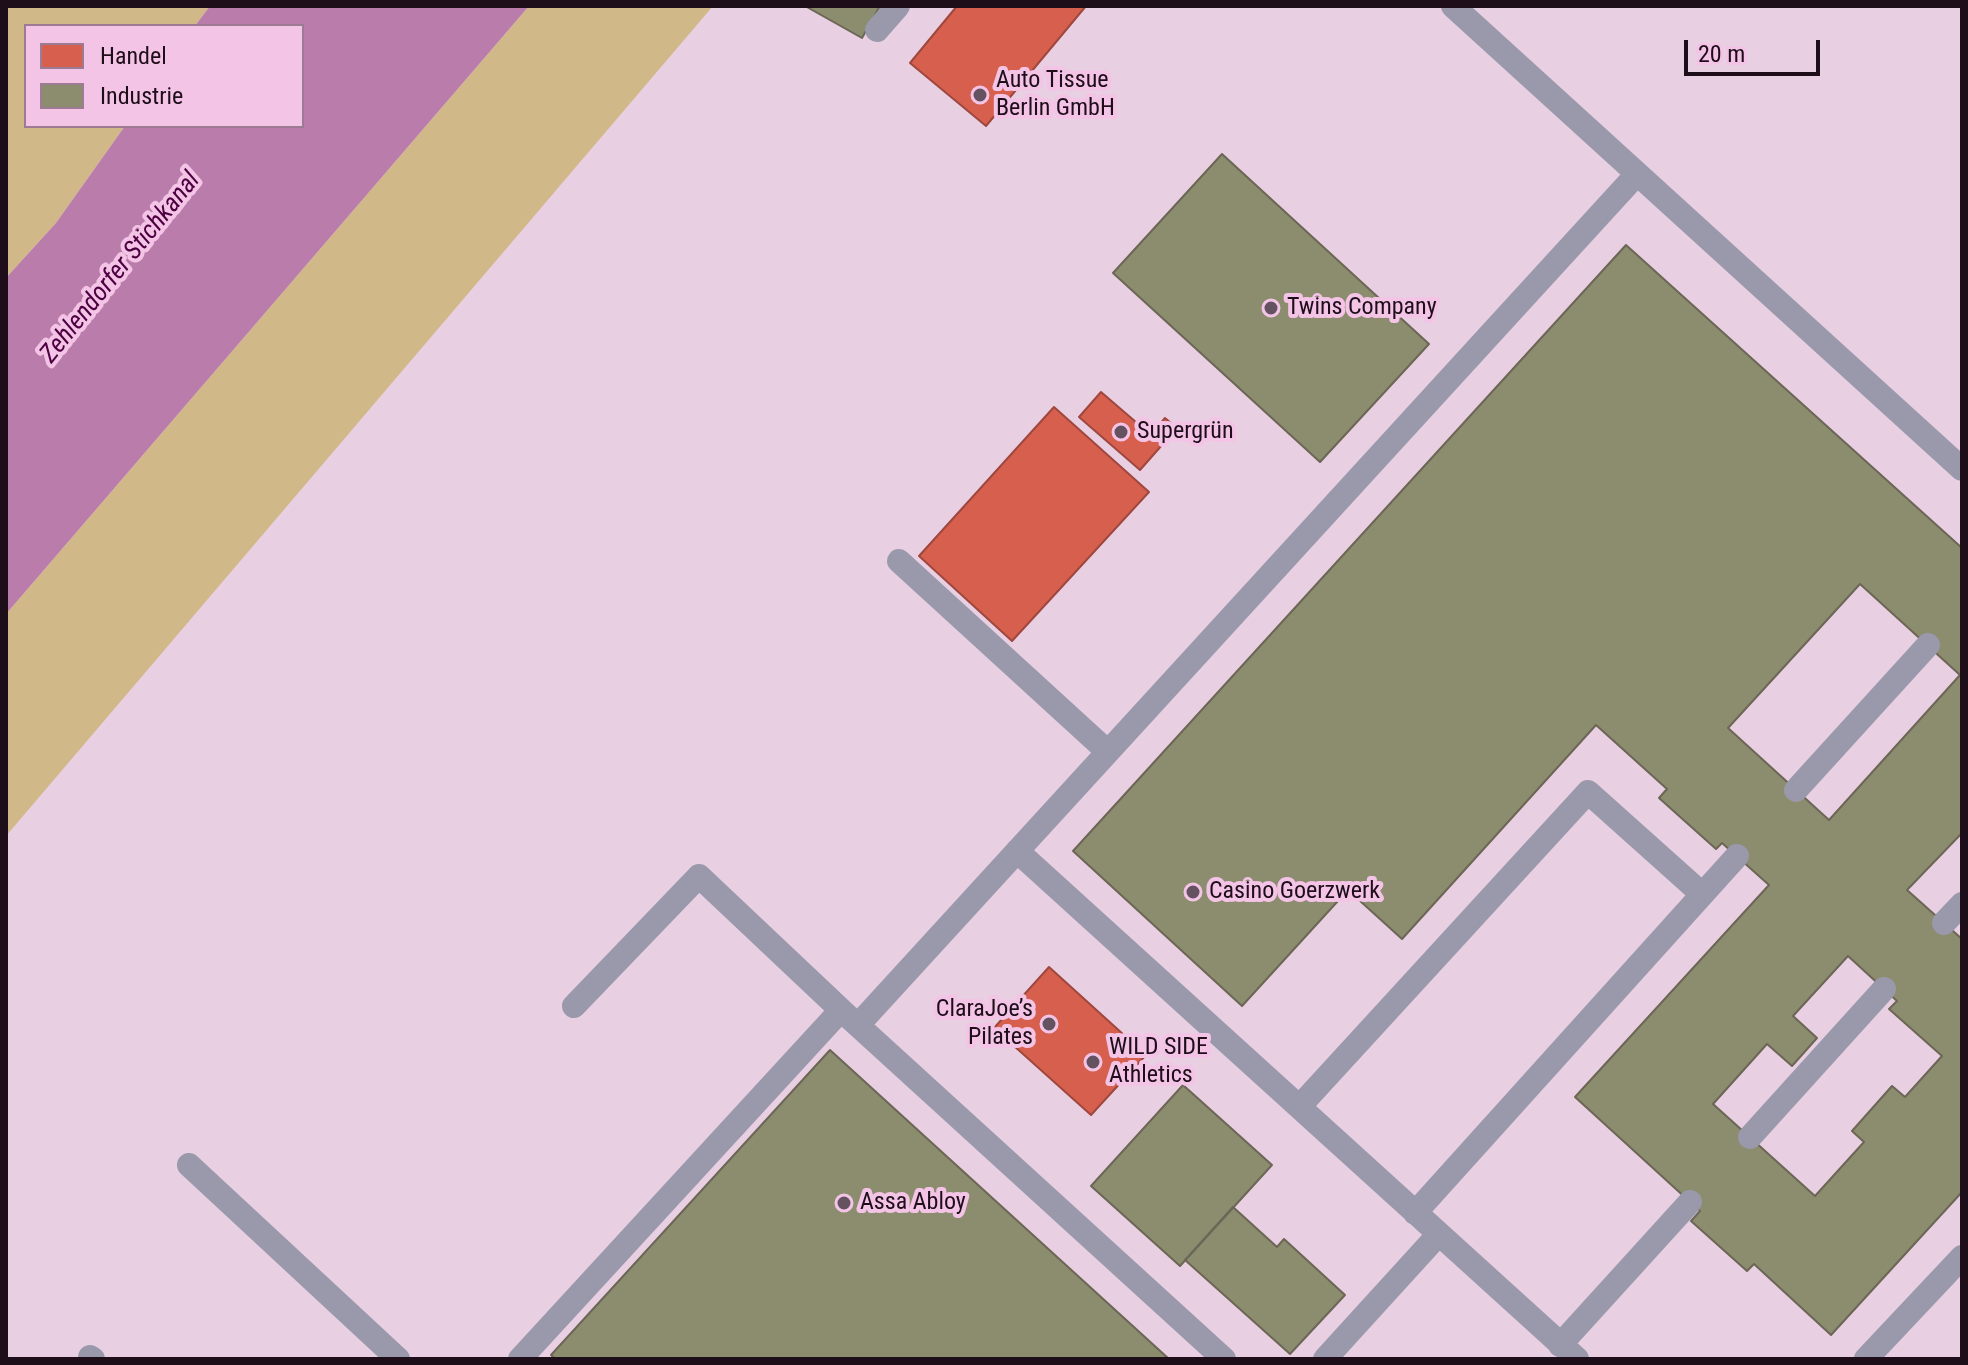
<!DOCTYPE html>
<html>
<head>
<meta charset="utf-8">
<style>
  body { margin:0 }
  #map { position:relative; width:1968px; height:1365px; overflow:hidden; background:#e9cfe2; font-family:"Roboto Condensed",sans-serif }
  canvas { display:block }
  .frame { position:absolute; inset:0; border:8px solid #1e0e1a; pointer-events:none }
  .legend { position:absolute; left:24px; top:24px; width:280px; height:104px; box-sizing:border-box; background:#f4c4e6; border:2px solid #9e7b94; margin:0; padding:10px 14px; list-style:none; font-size:24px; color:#1e0e1a }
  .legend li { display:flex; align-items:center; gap:16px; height:40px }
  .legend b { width:40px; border:2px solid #9e7b94 }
  .scale { position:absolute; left:1684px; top:40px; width:136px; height:36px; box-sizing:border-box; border:4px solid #1e0e1a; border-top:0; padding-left:10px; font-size:24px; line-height:28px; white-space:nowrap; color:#1e0e1a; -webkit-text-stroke:6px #f4c4e6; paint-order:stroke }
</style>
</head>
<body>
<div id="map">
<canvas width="1968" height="1365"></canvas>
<div class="frame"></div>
<ul class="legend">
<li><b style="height:22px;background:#d6604d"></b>Handel</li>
<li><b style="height:22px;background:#8c8c6e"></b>Industrie</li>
</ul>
<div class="scale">20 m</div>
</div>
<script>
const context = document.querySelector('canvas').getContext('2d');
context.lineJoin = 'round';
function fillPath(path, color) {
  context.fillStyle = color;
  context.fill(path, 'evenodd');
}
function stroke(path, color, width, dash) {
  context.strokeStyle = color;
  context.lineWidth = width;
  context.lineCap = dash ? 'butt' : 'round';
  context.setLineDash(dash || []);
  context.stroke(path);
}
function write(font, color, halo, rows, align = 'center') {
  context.font = font + ' "Roboto Condensed",sans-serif';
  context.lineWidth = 8;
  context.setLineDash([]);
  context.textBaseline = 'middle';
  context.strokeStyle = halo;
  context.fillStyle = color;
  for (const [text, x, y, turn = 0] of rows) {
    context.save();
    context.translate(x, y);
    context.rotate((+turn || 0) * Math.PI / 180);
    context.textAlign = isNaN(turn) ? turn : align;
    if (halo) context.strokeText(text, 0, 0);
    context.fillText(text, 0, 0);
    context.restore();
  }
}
const green = new Path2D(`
  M6 6H210L195 26H26V126H125L56 223 6 278Z
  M529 6H713L6 836V614Z`);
const water = new Path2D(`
  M210 6H529L6 614V278L56 223 125 126H302V26H195Z`);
const shops = new Path2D(`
  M957 6H1086L986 126 910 63Z
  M1101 392 1151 435 1165 418 1177 428 1140 470 1079 417Z
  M1054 407 1149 492 1012 641 919 556Z
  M1049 967 1146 1055 1091 1115 994 1028Z`);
const industry = new Path2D(`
  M805 6H880L862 38Z
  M1222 154 1429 344 1320 462 1113 273Z
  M1626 245 1962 548V833L1907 890 1962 939V1192L1831 1335 1754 1264 1747 1271 1691 1221 1700 1211 1575 1097 1769 885 1722 843 1716 849 1659 798 1667 789 1596 725 1402 939 1348 890 1242 1006 1073 851ZM1860 584 1960 675 1829 820 1728 728ZM1848 956 1897 1001 1889 1009 1942 1056 1905 1097 1892 1086 1852 1131 1864 1142 1815 1196 1713 1104 1767 1044 1792 1066 1817 1038 1793 1016Z
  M830 1050 1169 1359H555L551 1355Z
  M1183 1085 1272 1165 1180 1266 1091 1186Z
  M1233 1207 1277 1247 1284 1239 1345 1295 1290 1354 1185 1260Z`);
const lane = new Path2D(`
  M1453 6 1962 469
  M877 30 898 6
  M899 561 1108 752
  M1796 790 1928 645
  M1017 851 1577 1359
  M1944 923 1962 904
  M574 1006 699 876 841 1010
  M858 1025 1637 174
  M1299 1107 1588 792 1702 894
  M1750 1137 1884 989
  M189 1165 398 1359
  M1415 1213 1737 856
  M1560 1345 1690 1202
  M90 1357 93 1359
  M520 1359 841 1010 1224 1359
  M1325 1359 1438 1235
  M1866 1359 1962 1257`);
const markers = [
  [980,95,8,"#655260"],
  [1271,308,8,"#655260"],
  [1121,432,8,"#655260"],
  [1193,892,8,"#655260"],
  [1049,1024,8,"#655260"],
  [1093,1062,8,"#655260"],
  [844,1203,8,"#655260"]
];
const poiNames = [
  ["Auto Tissue",996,81],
  ["Berlin GmbH",996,109],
  ["Twins Company",1287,308],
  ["Supergrün",1137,432],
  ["Casino Goerzwerk",1209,892],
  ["ClaraJoe’s",1033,1010,"right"],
  ["Pilates",1033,1038,"right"],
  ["WILD SIDE",1109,1048],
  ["Athletics",1109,1076],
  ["Assa Abloy",860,1203]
];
const waterNames = [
  ["Zehlendorfer Stichkanal",121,268,-51]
];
fillPath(green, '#d0b889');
fillPath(water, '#ba7cab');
fillPath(shops, '#d6604d');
stroke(shops, '#9f473e', 2);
fillPath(industry, '#8c8c6e');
stroke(industry, '#6b6655', 2);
stroke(lane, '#9a99ac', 24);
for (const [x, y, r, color] of markers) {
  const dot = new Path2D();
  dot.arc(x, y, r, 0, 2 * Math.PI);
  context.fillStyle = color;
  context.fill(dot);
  stroke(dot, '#f4c4e6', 3);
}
write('24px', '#1e0e1a', '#f4c4e6', poiNames, 'left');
write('italic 26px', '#4d0041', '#f4c4e6', waterNames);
</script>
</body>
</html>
